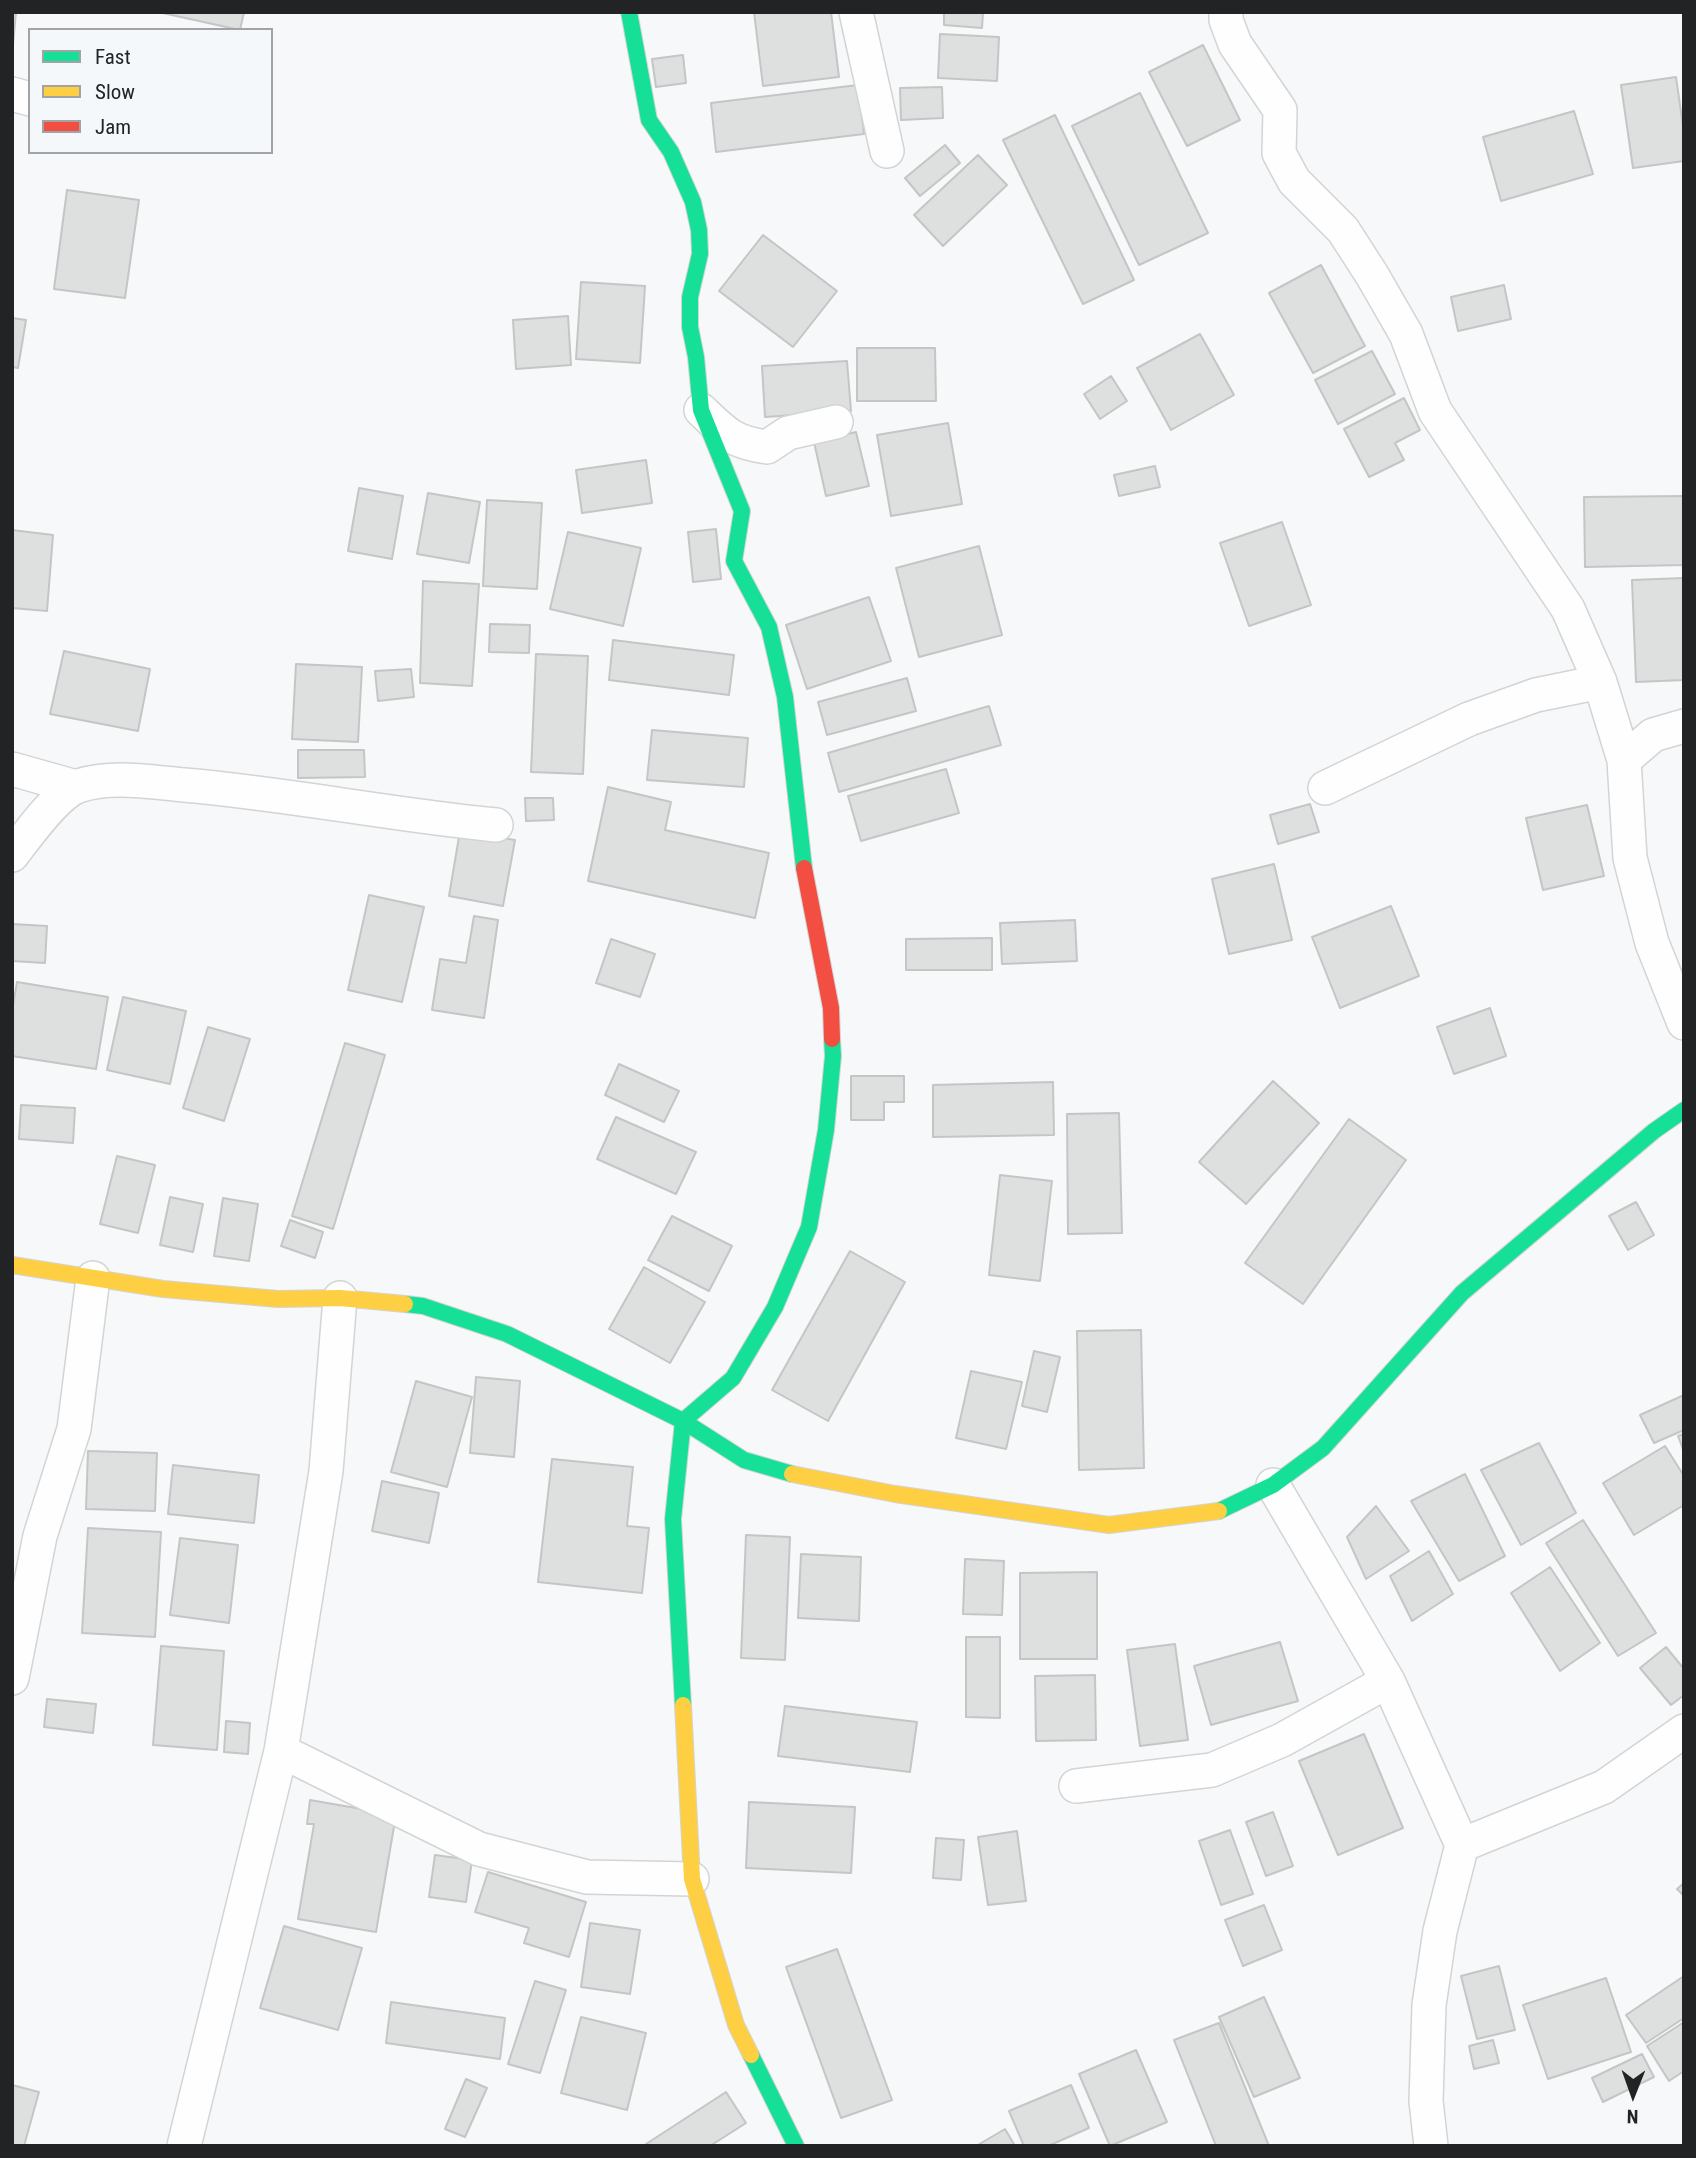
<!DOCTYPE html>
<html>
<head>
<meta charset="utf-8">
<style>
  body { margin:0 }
  #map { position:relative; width:1696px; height:2158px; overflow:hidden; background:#f6f8f9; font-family:"Roboto Condensed",sans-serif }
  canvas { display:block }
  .frame { position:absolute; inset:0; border:14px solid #222324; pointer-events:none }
  .legend { position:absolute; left:28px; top:28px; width:245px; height:126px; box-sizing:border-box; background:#f5f8fa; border:2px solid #a1a3a4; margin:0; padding:9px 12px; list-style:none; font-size:21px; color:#222324 }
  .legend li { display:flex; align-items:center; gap:14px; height:35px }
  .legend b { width:35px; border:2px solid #a1a3a4 }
  .north { position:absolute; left:1598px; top:2060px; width:70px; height:70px; -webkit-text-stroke:5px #f5f8fa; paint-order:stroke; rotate:181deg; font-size:19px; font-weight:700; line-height:28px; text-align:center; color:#222324 }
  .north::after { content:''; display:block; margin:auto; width:24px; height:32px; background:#222324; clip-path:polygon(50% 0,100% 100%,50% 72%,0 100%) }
</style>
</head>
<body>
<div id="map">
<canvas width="1696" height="2158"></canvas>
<div class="frame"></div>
<ul class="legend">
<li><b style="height:9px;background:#16e098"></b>Fast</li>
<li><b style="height:9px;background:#ffcf43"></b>Slow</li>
<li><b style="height:9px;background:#f24e42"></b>Jam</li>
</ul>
<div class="north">N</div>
</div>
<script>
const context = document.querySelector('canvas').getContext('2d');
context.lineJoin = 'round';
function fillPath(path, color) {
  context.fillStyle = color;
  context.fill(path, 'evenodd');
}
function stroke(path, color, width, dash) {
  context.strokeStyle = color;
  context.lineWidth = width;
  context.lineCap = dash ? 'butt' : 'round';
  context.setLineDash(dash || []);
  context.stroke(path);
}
const building = new Path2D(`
  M12 12H16L12 56Z
  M158 12H244L240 30Z
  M754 12H831L839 77 763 86Z
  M944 12H983L982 28 944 25Z
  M940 34 999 37 997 81 938 78Z
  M1203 45 1240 120 1187 146 1149 72Z
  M683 55 686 83 656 87 652 59Z
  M1676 77 1684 133V161L1633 168 1621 85Z
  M858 85 864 134 716 152 711 103Z
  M942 87 943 118 901 120 900 88Z
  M1140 93 1208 233 1139 265 1072 126Z
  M1574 111 1593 174 1501 201 1483 137Z
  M1055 115 1134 280 1083 304 1003 140Z
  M945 145 960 163 920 196 905 178Z
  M978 155 1007 185 943 246 914 215Z
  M67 190 139 200 125 298 54 289Z
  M763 235 837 291 793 347 719 291Z
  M1321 265 1365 346 1313 373 1269 293Z
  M581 282 645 286 640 363 576 359Z
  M1504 285 1511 319 1458 331 1451 297Z
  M568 316 571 365 516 369 513 320Z
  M12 318 26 320 18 368 12 367Z
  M1200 334 1234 395 1171 430 1137 368Z
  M857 348H935L936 401H857Z
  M1372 351 1395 394 1338 424 1315 380Z
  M847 361 851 411 765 417 762 366Z
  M1111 376 1127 401 1100 419 1084 394Z
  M1404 398 1420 430 1395 443 1404 460 1369 477 1344 429Z
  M948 423 962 504 891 516 877 435Z
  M856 432 869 486 826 496 814 442Z
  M646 460 652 503 582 513 576 470Z
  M1155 466 1160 487 1119 496 1114 475Z
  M359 488 403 496 392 559 348 551Z
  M428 493 480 502 469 563 417 554Z
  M1683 496 1684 565 1585 567 1584 497Z
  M487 500 542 503 537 589 483 586Z
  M1282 522 1311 605 1249 626 1220 543Z
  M716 529 721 579 693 582 688 532Z
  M12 530 53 535 47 611 12 608Z
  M568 532 641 548 623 626 550 609Z
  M979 546 1002 635 919 657 896 568Z
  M1684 578V680L1636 682 1632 580Z
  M423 581 479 584 472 686 420 683Z
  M869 597 891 661 807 689 786 625Z
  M490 624 530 625 529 653 489 652Z
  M613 640 734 655 729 695 609 680Z
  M64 651 150 669 138 731 50 714Z
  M536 654 588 656 583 774 531 772Z
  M296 664 362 667 358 742 292 739Z
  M411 669 414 697 378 701 375 671Z
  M907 678 916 711 827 735 818 702Z
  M989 706 1001 745 839 792 828 753Z
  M652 730 748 738 744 787 647 780Z
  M298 750H364L365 777 298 778Z
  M946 769 959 813 861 841 848 796Z
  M608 787 671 802 665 830 769 853 755 918 588 881Z
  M525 798H553L554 820 526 821Z
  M1310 804 1319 832 1278 844 1270 815Z
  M1587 805 1604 876 1543 890 1526 818Z
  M460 831 515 840 503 906 449 896Z
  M1274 864 1292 940 1229 954 1212 879Z
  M369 895 424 907 402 1002 348 990Z
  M1391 906 1419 976 1340 1008 1312 937Z
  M474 916 498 920 484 1018 432 1010 440 959 466 963Z
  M1075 920 1077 961 1002 964 1000 923Z
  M12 924 47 926 45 963 12 961Z
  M992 938V970H906V939Z
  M611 939 655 954 640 997 596 983Z
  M17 982 108 997 96 1069 12 1056V1011Z
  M123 997 186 1011 170 1084 107 1070Z
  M1490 1008 1506 1056 1454 1074 1437 1027Z
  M208 1027 250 1039 224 1121 183 1108Z
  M345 1043 385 1055 333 1229 292 1216Z
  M619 1064 679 1091 664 1122 605 1095Z
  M851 1076H904V1102H884V1120H851Z
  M1273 1081 1319 1123 1246 1204 1199 1162Z
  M1053 1082 1054 1135 933 1137V1085Z
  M21 1105 75 1108 73 1143 19 1139Z
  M1119 1113 1122 1233 1068 1234 1067 1114Z
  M616 1117 696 1152 676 1194 597 1159Z
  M1349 1119 1406 1160 1303 1304 1245 1263Z
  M117 1156 155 1165 138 1233 100 1224Z
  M1000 1175 1052 1181 1040 1281 989 1275Z
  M170 1197 203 1204 193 1252 160 1245Z
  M223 1198 258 1204 249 1261 214 1256Z
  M1636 1202 1654 1235 1628 1250 1609 1216Z
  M672 1216 732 1246 709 1291 648 1260Z
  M290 1220 323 1232 315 1258 281 1246Z
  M850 1251 905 1282 828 1421 772 1390Z
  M644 1267 705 1302 670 1363 609 1329Z
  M1141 1330 1144 1468 1079 1470 1077 1331Z
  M1034 1351 1060 1357 1047 1412 1022 1406Z
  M971 1371 1022 1382 1006 1449 956 1438Z
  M476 1377 520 1381 514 1457 470 1453Z
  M416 1381 472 1397 447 1487 391 1472Z
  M1684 1395V1430L1654 1443 1640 1415Z
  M1684 1434V1452L1678 1436Z
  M1539 1443 1576 1513 1521 1545 1481 1470Z
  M1665 1446 1684 1476V1505L1634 1535 1603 1483Z
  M88 1451 157 1453 155 1511 86 1509Z
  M552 1459 633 1467 627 1526 649 1528 642 1593 538 1582Z
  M173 1465 259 1475 254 1523 168 1514Z
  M1465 1474 1505 1556 1459 1581 1411 1501Z
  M382 1481 439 1493 429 1543 372 1531Z
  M1376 1506 1409 1551 1366 1579 1347 1537Z
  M1583 1520 1656 1633 1618 1656 1546 1543Z
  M88 1528 161 1532 155 1637 82 1633Z
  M746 1535 790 1537 785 1660 741 1658Z
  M180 1538 238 1545 229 1623 170 1615Z
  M1429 1551 1453 1594 1412 1621 1390 1576Z
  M801 1554 861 1557 859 1621 798 1618Z
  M965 1559 1004 1561 1002 1615 963 1614Z
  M1550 1567 1600 1643 1560 1671 1511 1593Z
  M1097 1572V1659H1020V1573Z
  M966 1637H1000V1718L966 1717Z
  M1280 1642 1298 1701 1211 1725 1194 1666Z
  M1175 1644 1188 1740 1140 1746 1127 1650Z
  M161 1646 224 1651 217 1750 153 1745Z
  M1666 1647 1684 1669V1695L1671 1705 1640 1668Z
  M1095 1675 1096 1740 1036 1741 1035 1676Z
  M47 1699 96 1704 93 1733 44 1727Z
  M785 1706 917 1722 910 1772 778 1756Z
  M226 1721 250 1723 248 1754 224 1752Z
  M1364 1734 1403 1828 1338 1855 1299 1761Z
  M310 1800 396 1815 376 1932 298 1919 314 1824H307Z
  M749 1802 855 1807 851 1873 746 1868Z
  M1273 1812 1293 1866 1266 1876 1246 1822Z
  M1230 1830 1253 1894 1221 1905 1199 1841Z
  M1017 1831 1026 1901 988 1905 978 1837Z
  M936 1838 964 1840 961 1880 933 1878Z
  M435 1855 472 1860 466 1902 429 1897Z
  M488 1872 586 1902 569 1957 524 1943 529 1928 475 1912Z
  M1684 1883V1896L1677 1889Z
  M1264 1905 1282 1950 1243 1966 1225 1920Z
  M590 1923 640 1930 630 1994 581 1987Z
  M284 1926 362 1948 338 2030 260 2008Z
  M837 1949 892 2100 841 2118 786 1967Z
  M1499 1966 1515 2030 1477 2039 1461 1976Z
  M1684 1976V2018L1646 2043 1626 2015Z
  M1606 1978 1631 2052 1548 2079 1523 2005Z
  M535 1981 566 1990 540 2073 508 2064Z
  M1264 1997 1300 2078 1254 2097 1219 2017Z
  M391 2002 505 2018 500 2059 386 2043Z
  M581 2017 646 2033 627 2110 561 2093Z
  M1684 2022V2071L1669 2081 1647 2046Z
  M1219 2023 1269 2146H1216L1174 2040Z
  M1493 2040 1499 2063 1474 2069 1469 2046Z
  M1136 2050 1167 2122 1110 2146 1079 2074Z
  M1642 2054 1654 2077 1603 2102 1592 2078Z
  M466 2079 487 2088 465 2137 445 2129Z
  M12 2085 39 2092 24 2146H12Z
  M1071 2085 1089 2128 1048 2146H1024L1009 2111Z
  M726 2092 746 2123 710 2146H643Z
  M1005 2129 1015 2146H976Z`);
const street = new Path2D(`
  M856 12 887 151
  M1226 12V20L1235 44 1280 110 1279 153 1294 181 1343 230 1372 275 1406 334 1435 411 1568 609 1600 682 1624 760 1630 858 1652 943 1684 1023
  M12 94 30 99
  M701 410C725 433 732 442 767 447L788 433 836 422
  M1624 760 1653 735 1684 726
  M12 769 76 787
  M1325 788 1469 719 1536 695 1600 682
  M12 855C27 836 56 794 78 786 112 775 149 782 184 785 289 794 392 815 496 825
  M1273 1485 1388 1681 1462 1845 1440 1931 1429 2005 1426 2101 1431 2146
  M12 1678 40 1536 74 1429 93 1278
  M281 1751 479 1849 587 1877 692 1879
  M1076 1786 1212 1770 1282 1740 1388 1681
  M1462 1845 1604 1787 1684 1731
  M184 2146 281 1751 326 1471 340 1298`);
const fast = new Path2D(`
  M629 12 649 120 671 152 693 202 699 230 700 254 690 297V327L696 357 701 410 742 511 734 561 769 627 785 697 804 868
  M405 1304 423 1306 507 1334 683 1421 744 1460 792 1474
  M1219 1511 1273 1485 1323 1448 1462 1293 1654 1131 1684 1110
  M683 1705 673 1519 683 1421 733 1378 775 1307 809 1227 826 1130 833 1056 832 1039
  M751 2055 796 2146`);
const slow = new Path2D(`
  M12 1265 163 1289 278 1299 340 1298 405 1304
  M792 1474 895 1494 1109 1525 1219 1511
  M683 1705 692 1879 736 2025 751 2055`);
const jam = new Path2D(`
  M804 868 831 1008 832 1039`);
fillPath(building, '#dee0e0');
stroke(building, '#c4c6c6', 2);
stroke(street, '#d3d4d5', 36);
stroke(fast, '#d3d4d5', 18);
stroke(slow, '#d3d4d5', 18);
stroke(jam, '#d3d4d5', 18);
stroke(street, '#fefefe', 33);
stroke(fast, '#16e098', 16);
stroke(slow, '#ffcf43', 16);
stroke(jam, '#f24e42', 16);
</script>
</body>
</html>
